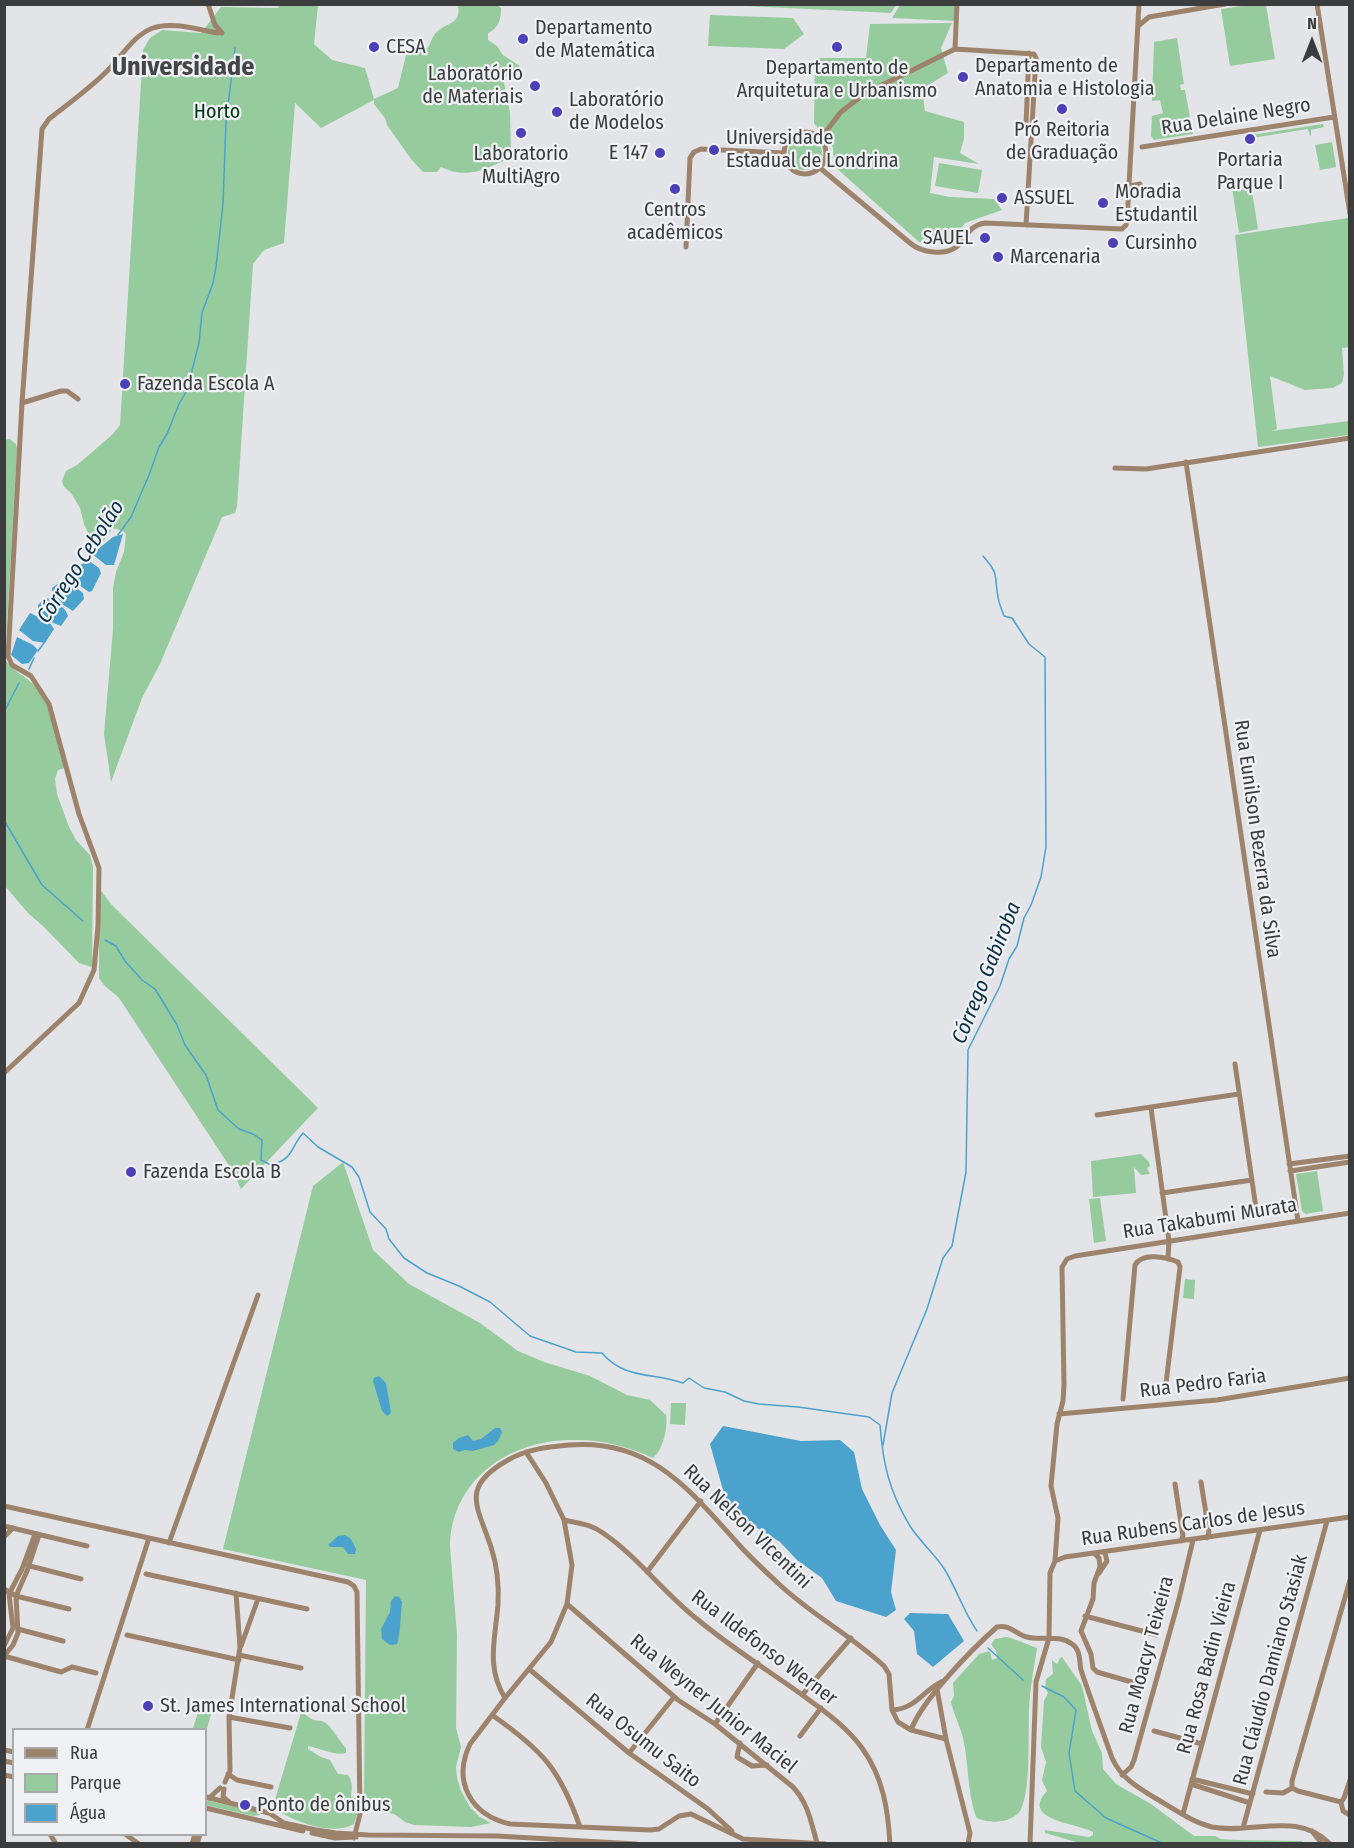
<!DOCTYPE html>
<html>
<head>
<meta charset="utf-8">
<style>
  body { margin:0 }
  #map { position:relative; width:1354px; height:1848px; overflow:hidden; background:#e3e4e7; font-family:"Fira Sans Condensed",sans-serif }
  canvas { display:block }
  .frame { position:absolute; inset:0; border:6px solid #3b3c3d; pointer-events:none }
  .legend { position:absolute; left:12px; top:1728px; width:195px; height:108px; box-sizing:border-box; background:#f0f1f4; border:2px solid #a8a9ab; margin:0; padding:8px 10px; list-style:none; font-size:18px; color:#3b3c3d }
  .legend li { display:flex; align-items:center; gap:12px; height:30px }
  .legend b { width:30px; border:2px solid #a8a9ab }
  .north { position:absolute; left:1282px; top:12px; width:60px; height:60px; -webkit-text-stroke:4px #f0f1f4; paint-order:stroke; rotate:0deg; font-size:16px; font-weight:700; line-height:24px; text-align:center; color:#3b3c3d }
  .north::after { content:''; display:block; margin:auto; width:21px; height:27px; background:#3b3c3d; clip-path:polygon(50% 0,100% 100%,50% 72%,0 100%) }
</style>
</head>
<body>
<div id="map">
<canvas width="1354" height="1848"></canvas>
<div class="frame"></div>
<ul class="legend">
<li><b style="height:8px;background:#9e836c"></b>Rua</li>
<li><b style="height:16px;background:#96cb9d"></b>Parque</li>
<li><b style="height:16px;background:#4ba2cc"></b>Água</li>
</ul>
<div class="north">N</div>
</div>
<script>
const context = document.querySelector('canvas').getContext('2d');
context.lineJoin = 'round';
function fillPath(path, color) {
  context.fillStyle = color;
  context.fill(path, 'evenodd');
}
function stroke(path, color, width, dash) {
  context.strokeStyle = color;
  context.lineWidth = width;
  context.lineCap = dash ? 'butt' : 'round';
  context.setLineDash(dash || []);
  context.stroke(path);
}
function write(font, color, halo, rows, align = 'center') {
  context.font = font + ' "Fira Sans Condensed",sans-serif';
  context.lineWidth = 4.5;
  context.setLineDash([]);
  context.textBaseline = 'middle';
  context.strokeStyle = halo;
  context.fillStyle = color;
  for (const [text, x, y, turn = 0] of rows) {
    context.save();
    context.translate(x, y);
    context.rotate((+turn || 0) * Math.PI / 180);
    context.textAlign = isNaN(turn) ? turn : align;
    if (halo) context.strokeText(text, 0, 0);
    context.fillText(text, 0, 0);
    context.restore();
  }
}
const green = new Path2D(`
  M279 5H318L314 44 332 60 365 68 374 99 398 88 406 55 411 52 428 48C430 44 432 38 435 34 444 22 462 26 458 5H497L501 8C501 19 499 28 488 33V40L497 46 503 55 520 66 506 77 504 83 510 112 511 155C506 161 501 162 494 165 476 174 459 176 441 167L437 172H423L411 159 387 125 385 118 374 104V100L321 128 295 103 284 243 264 250 253 264 237 506 235 513 222 517 160 664 142 698 111 782 104 734 113 629V588L116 572 124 552 126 534 123 531 112 528 108 536 97 547 94 546 84 524 80 508 71 493 64 487 62 481 66 471 77 465 112 435 120 425 143 50 150 38 162 30 201 33 221 7 278 8Z
  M726 5H896L891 13Z
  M900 5H957L956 21 892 18Z
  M1249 5H1266L1275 59 1230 66 1221 9Z
  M710 15 793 18 804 34 784 49 708 46Z
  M952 23 941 48 948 73 922 89 925 111 964 122V138L960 153 979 164 934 157 930 193 950 197 994 199 1002 210 965 223 950 244 919 242 834 166 833 147 814 123 815 58H866L870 24Z
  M1177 38 1184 84 1180 85 1181 90H1185L1193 134 1154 140 1151 136 1152 116 1163 113 1160 100 1152 101 1154 42Z
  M1323 124 1324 127 1311 130V135L1310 136 1308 129 1252 138 1251 135Z
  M788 153a17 17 0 1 1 34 0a17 17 0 1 1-34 0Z
  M1332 142 1336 167 1320 170 1315 145Z
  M939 163 982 170 978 193 935 186Z
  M1251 185 1258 229 1239 233 1232 188Z
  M1348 218 1350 231V347L1342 348 1344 374 1342 383 1333 388 1305 390 1270 376 1277 429 1271 431 1349 421V435L1258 447 1235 235Z
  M10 439 16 444 17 449 5 659C12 672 30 677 39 691 54 712 58 743 65 768L58 770 55 779 57 794 69 827 76 840 90 855 93 867 92 967 79 963 44 927 28 913 5 886 4 440Z
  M99 888 111 904 318 1108 241 1189 232 1170 119 998 104 985 99 978Z
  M1141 1154 1149 1162 1150 1166 1147 1168 1150 1174 1141 1175 1134 1167 1136 1193 1093 1197 1091 1161Z
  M343 1162 373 1250 409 1284 480 1323 518 1351 544 1362 590 1376 627 1395 650 1400 666 1415C668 1428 663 1450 653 1458 628 1447 604 1440 577 1440 512 1438 451 1478 450 1547L457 1635 456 1728 461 1747 456 1767 457 1778 461 1791 470 1807 480 1817 491 1823 471 1827 414 1825 405 1822 394 1814 371 1809 364 1798 366 1580 223 1549 313 1186Z
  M1317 1171 1323 1211 1306 1214 1302 1211 1296 1174Z
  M1100 1198 1106 1241 1094 1243 1089 1199Z
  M1185 1279 1195 1280 1194 1299 1183 1298Z
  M671 1403H686L685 1425 670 1424Z
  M1006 1637C1011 1637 1031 1646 1037 1648 1034 1668 1030 1688 1029 1708 1028 1733 1031 1789 1021 1809 1015 1823 987 1825 976 1817 967 1791 969 1764 963 1738 960 1726 954 1715 951 1702L954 1696 953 1683 979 1654 990 1651 992 1660 997 1658 996 1651 991 1644 995 1639Z
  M1062 1657 1082 1686 1092 1731 1102 1753 1103 1769 1116 1784 1151 1804 1194 1836H1215L1221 1839 1236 1840 1301 1841 1306 1843 1083 1844 1045 1833V1830L1089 1837 1093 1835V1832C1079 1823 1019 1821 1047 1791L1042 1780 1046 1762 1041 1747 1044 1701 1048 1693 1045 1688 1046 1679 1053 1674 1052 1660 1057 1664 1060 1658Z
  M201 1703 213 1707 206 1732V1730L193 1728Z
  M301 1713C306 1714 309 1718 314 1720 317 1721 321 1720 324 1722 330 1724 340 1742 346 1748V1753C335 1756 320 1748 308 1746V1749L321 1757 330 1760 338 1774 348 1775C353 1782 352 1788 351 1797L357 1799 358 1811 354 1824C331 1837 295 1821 274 1809L273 1806Z
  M206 1800 256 1812 260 1815 253 1816 206 1805Z`);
const water = new Path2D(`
  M123 534 114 565H106L92 554 113 537Z
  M88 560 99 568 101 573 92 591 89 592 79 585 70 572Z
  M63 580 69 582 83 593 84 599 73 611 62 604 52 590V588Z
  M45 598C54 598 66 608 68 616L61 626 51 622 38 608V605Z
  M30 613 50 623 54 629 45 643 33 641 19 630Z
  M17 637 33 645 38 650 29 663 22 664 11 655Z
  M379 1376 386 1383 391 1413 387 1416 382 1411 373 1381 374 1378Z
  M723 1426 801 1441 840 1440 854 1452 862 1489 880 1525 896 1550 891 1592 896 1610 886 1617 836 1601 822 1578 797 1560 780 1542 741 1518 725 1497 710 1444Z
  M495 1428H500L502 1432 498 1441 494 1445 473 1451 465 1450 459 1452 453 1449V1443L459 1438 468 1435 473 1441 481 1439Z
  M345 1535 351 1539 356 1549 355 1554H348L343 1547H331L328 1545 338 1536Z
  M395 1596 399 1597 402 1602C401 1611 400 1639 397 1644L390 1645 382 1639 381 1629 390 1612 391 1601Z
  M910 1613 948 1614 964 1641 933 1667 917 1654 914 1631 904 1619Z`);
const stream = new Path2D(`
  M118 535 131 517 149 475 159 447 167 434 179 404 187 390 199 343 202 313 213 283 216 267 223 204 226 122 235 48
  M38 651 44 643
  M29 669 34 658
  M4 712 19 683
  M4 820 42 885 83 921
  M105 940 116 946 125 961 142 980 155 989 177 1025 185 1045 206 1075 218 1110 239 1129 253 1134 262 1140 261 1160 271 1165C294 1159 290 1148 303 1133L318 1147 352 1167 359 1177 370 1212 386 1229 389 1239 404 1258 427 1273 459 1286 490 1302 530 1336 576 1352 602 1353C625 1380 653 1372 683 1383L689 1378 704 1388 725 1392 744 1401 759 1404 798 1407 869 1417 880 1425C883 1464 889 1491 910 1526 920 1542 935 1554 945 1570 957 1590 964 1612 977 1631
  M883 1445 892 1393 927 1309 943 1258 952 1246 966 1172 968 1050 1000 986 1009 959 1017 946 1024 918 1031 905 1041 877 1046 847 1045 657 1029 644 1012 618 1004 616C1002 610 999 604 998 597 994 576 1000 575 983 556
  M988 1648 1023 1680
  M1042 1686 1064 1697 1076 1710 1069 1753 1075 1791 1106 1818 1164 1844`);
const minor = new Path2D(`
  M208 4 215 25 222 33
  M1317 4 1350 214
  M1138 26 1149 17 1225 4
  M955 49 957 4
  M1029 53 1026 124 1027 128 1032 131
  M784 153a21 21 0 1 1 42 0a21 21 0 1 1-42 0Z
  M820 139 841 112 864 94 955 49 1034 54 1036 58 1026 225
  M1142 147 1334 117
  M820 168 910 243C917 249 923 251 933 252 969 255 959 227 985 223L1122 229 1126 225 1127 221 1139 4
  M1129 186 1140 184
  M686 247 690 158 694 152 701 149 784 153
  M22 403 61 391H67L78 399
  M1186 462 1298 1221
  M1115 468 1146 469 1350 438
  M1235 1064 1257 1215
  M4 1073 79 1003 94 970 98 926 99 868 79 814 49 704 31 676 12 665 8 656 22 403 42 129 49 119C68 104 89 89 106 72 121 58 133 35 153 28 172 21 199 30 218 33
  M1151 1108 1169 1241 1168 1259
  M1097 1115 1239 1094
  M1289 1164 1350 1156
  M1290 1171 1350 1162
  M1162 1193 1252 1180
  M1123 1399 1135 1265C1142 1252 1166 1257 1178 1262L1180 1267 1165 1392
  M1059 1414 1217 1400 1350 1378
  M526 1452 546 1483 564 1520 572 1565 567 1604 551 1642 505 1698 470 1744C452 1782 471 1815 510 1824L650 1830 659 1829 679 1816 691 1814 743 1839 825 1844
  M1201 1482 1209 1532 1207 1538
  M1175 1484 1183 1536 1181 1541
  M4 1506 149 1538
  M564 1520C577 1523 591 1524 603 1533 638 1557 663 1592 697 1619 729 1646 766 1669 801 1694 823 1710 846 1726 862 1748 883 1777 888 1809 890 1844
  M4 1526 87 1546
  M4 1537 13 1528
  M169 1543 258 1295
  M1095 1554 1099 1558 1100 1567 1094 1583 1093 1599 1081 1631 1091 1654 1093 1668 1097 1672 1142 1685
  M1055 1561 1058 1518 1051 1486 1057 1424 1063 1401 1064 1385 1062 1267 1067 1259 1075 1256 1350 1213
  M26 1565 81 1579
  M647 1572 701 1501
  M1099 1573 1107 1561 1105 1553
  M146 1574 307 1609
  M4 1589 16 1596 69 1609
  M567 1604 678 1700 715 1724 793 1787C808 1803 811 1822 817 1843
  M1085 1616 1157 1635
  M18 1629 63 1641
  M127 1635 239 1660
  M4 1646 13 1628 9 1594 22 1569 35 1534
  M241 1646 258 1599
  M239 1655 301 1668
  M4 1656 13 1645 18 1633 16 1596 27 1571 39 1535
  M4 1656 61 1672 72 1667 96 1673
  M529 1669 629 1753 708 1809 732 1831
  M937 1689 946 1739
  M802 1695 851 1638
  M505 1698C486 1667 495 1640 498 1605 499 1587 497 1565 491 1547 477 1505 460 1487 508 1460 527 1449 548 1447 569 1445 652 1438 691 1492 741 1547 753 1560 767 1573 780 1585 812 1615 852 1636 884 1666L889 1674 892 1710 898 1722 911 1730 946 1739 970 1833 968 1844
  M892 1710C916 1709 923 1690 943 1681
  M492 1715C542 1750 560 1769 580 1827
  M229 1717 290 1728
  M715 1724 758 1663
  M87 1730 149 1538 348 1582 354 1586 357 1592 360 1814 354 1838
  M911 1730C922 1700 972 1649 997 1627 1009 1624 1016 1634 1027 1637 1042 1641 1059 1634 1072 1644 1081 1650 1079 1661 1081 1670 1091 1700 1102 1729 1112 1758 1121 1778 1137 1787 1155 1798 1173 1808 1191 1822 1212 1827 1252 1835 1298 1810 1330 1844
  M1154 1731 1202 1744
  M800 1736 821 1708
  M740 1743 737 1757 752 1766 767 1765
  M4 1750 14 1752
  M629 1753 674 1697
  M4 1761 14 1763
  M228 1774 237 1780 271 1787
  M4 1775 14 1777
  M1122 1775 1131 1767 1134 1760 1179 1599 1193 1540
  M1192 1779 1253 1794
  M225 1782 230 1771 229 1717 240 1647 236 1593
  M1191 1784 1250 1803
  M1292 1788V1781L1350 1580
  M1292 1788 1298 1791 1341 1802 1344 1798 1350 1780
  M224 1789 223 1797 229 1802
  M1266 1792 1283 1793 1292 1788
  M206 1797 269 1813 284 1823 316 1830 336 1833 368 1835 497 1836 636 1844
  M209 1798 220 1788
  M1341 1802 1343 1811 1350 1815
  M206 1808 303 1831
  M1183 1814 1260 1530
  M1243 1828 1327 1521
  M1312 1831 1322 1844
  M312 1833 335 1838 356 1837
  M50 1834 56 1844
  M125 1834 139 1844
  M192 1844 195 1834
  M197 1844 200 1834
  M1030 1844 1036 1682 1049 1638 1050 1573 1055 1561 1065 1557 1350 1517`);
const markers = [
  [523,39,6,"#4c40b7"],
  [374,47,6,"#4c40b7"],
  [837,47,6,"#4c40b7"],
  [963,77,6,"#4c40b7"],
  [535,86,6,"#4c40b7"],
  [1062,109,6,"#4c40b7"],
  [557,112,6,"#4c40b7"],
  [521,133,6,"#4c40b7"],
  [1250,139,6,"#4c40b7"],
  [714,150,6,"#4c40b7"],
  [660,153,6,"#4c40b7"],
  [675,189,6,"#4c40b7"],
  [1002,198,6,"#4c40b7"],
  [1103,203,6,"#4c40b7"],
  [985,238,6,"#4c40b7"],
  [1113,243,6,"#4c40b7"],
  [998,257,6,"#4c40b7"],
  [125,384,6,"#4c40b7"],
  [131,1172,6,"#4c40b7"],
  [148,1706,6,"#4c40b7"],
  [245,1805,6,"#4c40b7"]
];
const poiNames = [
  ["Departamento",535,28],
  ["de Matemática",535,51],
  ["CESA",386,47],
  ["Departamento de",975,66],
  ["Anatomia e Histologia",975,89],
  ["Departamento de",837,68,"center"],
  ["Arquitetura e Urbanismo",837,91,"center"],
  ["Laboratório",523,74,"right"],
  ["de Materiais",523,97,"right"],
  ["Laboratório",569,100],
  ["de Modelos",569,123],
  ["Pró Reitoria",1062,130,"center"],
  ["de Graduação",1062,153,"center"],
  ["Universidade",726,138],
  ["Estadual de Londrina",726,161],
  ["E 147",648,153,"right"],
  ["Laboratorio",521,154,"center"],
  ["MultiAgro",521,177,"center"],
  ["Portaria",1250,160,"center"],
  ["Parque I",1250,183,"center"],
  ["Moradia",1115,192],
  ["Estudantil",1115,215],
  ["ASSUEL",1014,198],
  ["Centros",675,210,"center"],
  ["acadêmicos",675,233,"center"],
  ["SAUEL",973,238,"right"],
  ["Cursinho",1125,243],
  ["Marcenaria",1010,257],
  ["Fazenda Escola A",137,384],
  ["Fazenda Escola B",143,1172],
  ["St. James International School",160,1706],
  ["Ponto de ônibus",257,1805]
];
const parkNames = [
  ["Horto",217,112]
];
const streetNames = [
  ["Rua Delaine Negro",1236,117,-9],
  ["Rua Eunilson Bezerra da Silva",1257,839,82],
  ["Rua Takabumi Murata",1210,1219,-9],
  ["Rua Pedro Faria",1203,1384,-7],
  ["Rua Rubens Carlos de Jesus",1193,1524,-8],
  ["Rua Nelson VIcentini",747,1527,44],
  ["Rua Ildefonso Werner",764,1648,37],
  ["Rua Moacyr Teixeira",1147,1655,-75],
  ["Rua Rosa Badin Vieira",1207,1668,-75],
  ["Rua Cláudio Damiano Stasiak",1271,1670,-75],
  ["Rua Weyner Junior Maciel",713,1704,39],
  ["Rua Osumu Saito",643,1741,38]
];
const waterNames = [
  ["Córrego Cebolão",81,562,-57],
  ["Córrego Gabiroba",987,973,-68]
];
const districtNames = [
  ["Universidade",183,68]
];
fillPath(green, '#96cb9d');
fillPath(water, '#4ba2cc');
stroke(stream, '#4ba2cc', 1.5);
stroke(minor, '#9e836c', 5);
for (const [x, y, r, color] of markers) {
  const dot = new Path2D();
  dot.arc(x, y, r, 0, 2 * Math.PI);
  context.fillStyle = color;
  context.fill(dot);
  stroke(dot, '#f0f1f4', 2);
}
write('20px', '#3b3c3d', '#f0f1f4', poiNames, 'left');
write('20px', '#013410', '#f0f1f4', parkNames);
write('20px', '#3b3c3d', '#f0f1f4', streetNames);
write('italic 21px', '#093143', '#f0f1f4', waterNames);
write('bold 26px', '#454548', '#f0f1f4', districtNames);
</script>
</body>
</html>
